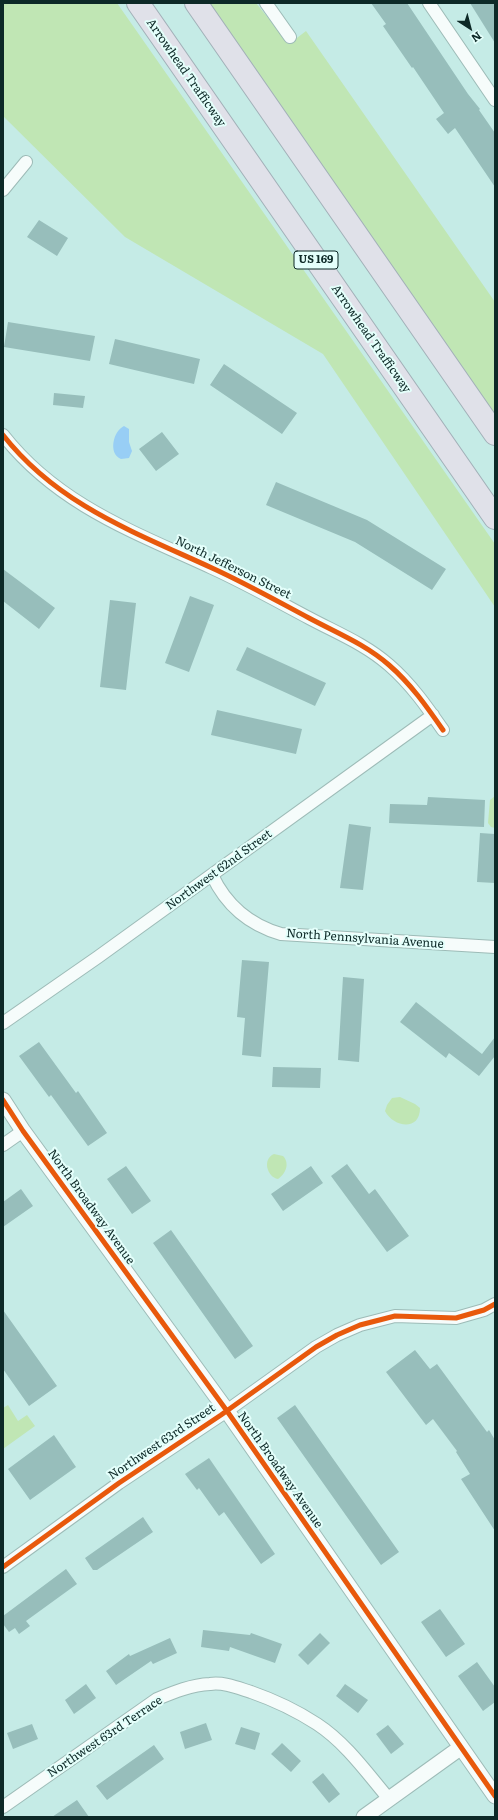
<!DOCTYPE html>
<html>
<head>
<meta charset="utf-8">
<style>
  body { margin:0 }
  #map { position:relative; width:498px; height:1820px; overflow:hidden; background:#c5ebe6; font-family:Literata,serif }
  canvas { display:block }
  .frame { position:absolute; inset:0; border:4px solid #0d2927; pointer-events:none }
  .north { position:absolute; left:450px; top:8px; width:40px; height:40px; -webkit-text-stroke:3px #e4fffb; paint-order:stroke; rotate:144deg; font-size:11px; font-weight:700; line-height:16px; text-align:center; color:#0d2927 }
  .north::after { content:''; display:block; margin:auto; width:14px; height:18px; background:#0d2927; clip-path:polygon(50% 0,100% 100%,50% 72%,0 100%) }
</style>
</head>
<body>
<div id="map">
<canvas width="498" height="1820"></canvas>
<div class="frame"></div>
<div class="north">N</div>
</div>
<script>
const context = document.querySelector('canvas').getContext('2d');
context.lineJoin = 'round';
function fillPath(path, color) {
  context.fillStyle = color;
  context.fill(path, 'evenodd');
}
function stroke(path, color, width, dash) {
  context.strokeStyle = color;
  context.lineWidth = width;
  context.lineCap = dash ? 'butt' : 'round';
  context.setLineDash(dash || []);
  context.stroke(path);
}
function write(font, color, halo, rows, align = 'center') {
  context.font = font + ' Literata,serif';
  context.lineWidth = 4;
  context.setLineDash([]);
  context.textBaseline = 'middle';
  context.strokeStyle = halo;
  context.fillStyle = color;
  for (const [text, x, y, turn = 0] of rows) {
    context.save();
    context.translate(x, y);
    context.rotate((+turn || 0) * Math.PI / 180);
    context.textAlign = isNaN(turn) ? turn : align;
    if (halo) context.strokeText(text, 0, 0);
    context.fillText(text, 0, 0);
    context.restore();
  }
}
const green = new Path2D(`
  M3 3H117L495 544V607L323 354 125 237 3 116Z
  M207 3H256L289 44 306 31 495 302V415Z
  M495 796V828L491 827 488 823 490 800Z
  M400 1097 415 1104 420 1108C420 1132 393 1127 385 1111L387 1105 392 1098Z
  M274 1154 283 1156C290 1163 286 1174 278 1179 267 1177 262 1159 274 1154Z
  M8 1405 18 1421 27 1415 35 1426 3 1449V1408Z`);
const water = new Path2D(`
  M124 426 129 429V442L132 451 129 458 121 459C108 454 113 431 124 426Z`);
const building = new Path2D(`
  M371 3H407L468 94 480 109 479 110 495 133V187L455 128 448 134 436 119 444 113 413 67 412 68 383 26 386 24Z
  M470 3H495V43Z
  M39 220 68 238 57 256 27 237Z
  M8 322 95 336 90 361 4 347Z
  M115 339 200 359 194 384 109 364Z
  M224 364 297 413 282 434 210 385Z
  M54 393 85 396 83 408 53 405Z
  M162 432 179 454 156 471 139 449Z
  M276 482 367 520 446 569 432 590 355 542 266 505Z
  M3 569 55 608 39 629 3 601Z
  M190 596 214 605 189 672 165 663Z
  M110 600 136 603 126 690 100 687Z
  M247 647 326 683 315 706 236 670Z
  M217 710 302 729 296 754 211 735Z
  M428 797 485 800 484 827 389 823 390 804 427 805Z
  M349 824 371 827 363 890 340 888Z
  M480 833 495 834V883L477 882Z
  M242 960 269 962 261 1057 242 1055 245 1018 237 1017Z
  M343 977 364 979 359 1062 338 1060Z
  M416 1002 482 1054 495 1037V1056L479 1076 449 1053 446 1058 400 1022Z
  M39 1042 76 1093 78 1091 107 1133 88 1146 51 1095 49 1097 19 1056Z
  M273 1067 321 1068 320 1088 272 1087Z
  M347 1164 369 1194 375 1189 409 1236 387 1252 331 1176Z
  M126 1166 151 1201 132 1214 107 1179Z
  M311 1166 323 1183 283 1211 271 1194Z
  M21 1189 33 1206 3 1227V1202Z
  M171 1230 253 1346 235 1359 153 1243Z
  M3 1310 57 1386 29 1406 3 1369Z
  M415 1350 430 1369 437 1364 487 1432 489 1430 495 1440V1531L461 1479 470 1474 456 1452 457 1451 433 1419 426 1425 386 1372Z
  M295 1405 399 1552 381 1565 277 1418Z
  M54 1435 76 1467 30 1500 8 1469Z
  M209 1458 275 1554 261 1564 224 1512 219 1516 199 1488 197 1490 185 1474Z
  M143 1517 153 1532 97 1570H93L85 1558Z
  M66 1569 77 1584 26 1621 30 1626 19 1634 15 1628 9 1632 3 1624V1616Z
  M440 1609 465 1644 446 1657 421 1622Z
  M203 1630 250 1635 251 1633 282 1644 275 1663 230 1647 229 1651 201 1647Z
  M320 1633 330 1643 308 1665 298 1655Z
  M170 1638 177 1653 153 1664 151 1661 116 1685 106 1671 129 1654 130 1656Z
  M477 1662 495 1687V1702L483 1711 458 1676Z
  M86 1684 96 1698 74 1714 65 1700Z
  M345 1684 368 1700 358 1713 336 1696Z
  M206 1723 212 1740 185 1749 180 1732Z
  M32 1724 38 1739 13 1749 7 1733Z
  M388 1725 404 1744 391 1754 376 1734Z
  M241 1727 260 1733 255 1750 235 1744Z
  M282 1743 301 1761 291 1772 271 1754Z
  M154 1745 164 1759 107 1800 96 1786Z
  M323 1773 340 1794 329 1803 312 1782Z
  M77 1800 89 1817H52Z`);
const minor = new Path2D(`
  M266 3 290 37
  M429 3 495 100
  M3 190 26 162
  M3 435C58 505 134 532 212 568 245 583 277 601 309 618 337 633 365 644 389 665 411 684 427 707 443 730
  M212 875C226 905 250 925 281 934L495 947
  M3 1023 98 957 433 715
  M3 1145 23 1131
  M3 1567 119 1483 221 1415 316 1347 337 1335 360 1325 395 1316 456 1318 484 1310 495 1304
  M3 1807 157 1699C174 1692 191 1685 210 1684 224 1682 238 1688 251 1692 274 1700 297 1711 317 1724 346 1743 367 1773 389 1799`);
const tertiary = new Path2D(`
  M3 1100 23 1131 227 1411 495 1796
  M364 1817 460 1748`);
const motorway = new Path2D(`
  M138 3 495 518
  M196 3 495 434`);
const cycleway = new Path2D(`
  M3 435C58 505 134 532 212 568 245 583 277 601 309 618 337 633 365 644 389 665 411 684 427 707 443 730
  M3 1100 23 1131 227 1411 495 1796
  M3 1567 119 1483 221 1415 316 1347 337 1335 360 1325 395 1316 456 1318 484 1310 495 1304`);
const shields = [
  [316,260,44]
];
const shieldNames = [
  ["US 169",316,260]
];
const streetNames = [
  ["Arrowhead Trafficway",186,73,55],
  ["Arrowhead Trafficway",371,339,55],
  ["North Jefferson Street",233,568,26],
  ["Northwest 62nd Street",219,870,-36],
  ["North Pennsylvania Avenue",365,939,4],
  ["North Broadway Avenue",91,1207,54],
  ["Northwest 63rd Street",162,1442,-34],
  ["North Broadway Avenue",280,1470,55],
  ["Northwest 63rd Terrace",105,1737,-34]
];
fillPath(green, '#c0e6b4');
fillPath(water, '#98cef5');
fillPath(building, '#97bebb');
stroke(minor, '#9dbbb7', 14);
stroke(tertiary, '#9dbbb7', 17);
stroke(motorway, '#a2b0b8', 24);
stroke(minor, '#f6fcfb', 12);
stroke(tertiary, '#f6fcfb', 15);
stroke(motorway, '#e0e1e9', 22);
stroke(cycleway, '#e8590c', 5);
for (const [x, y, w] of shields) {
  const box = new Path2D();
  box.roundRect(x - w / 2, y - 9, w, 18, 3);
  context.fillStyle = '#e4fffb';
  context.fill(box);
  stroke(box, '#0d2927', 1);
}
write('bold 11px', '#0d2927', null, shieldNames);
write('12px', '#0d2927', '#e4fffb', streetNames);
</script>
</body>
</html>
